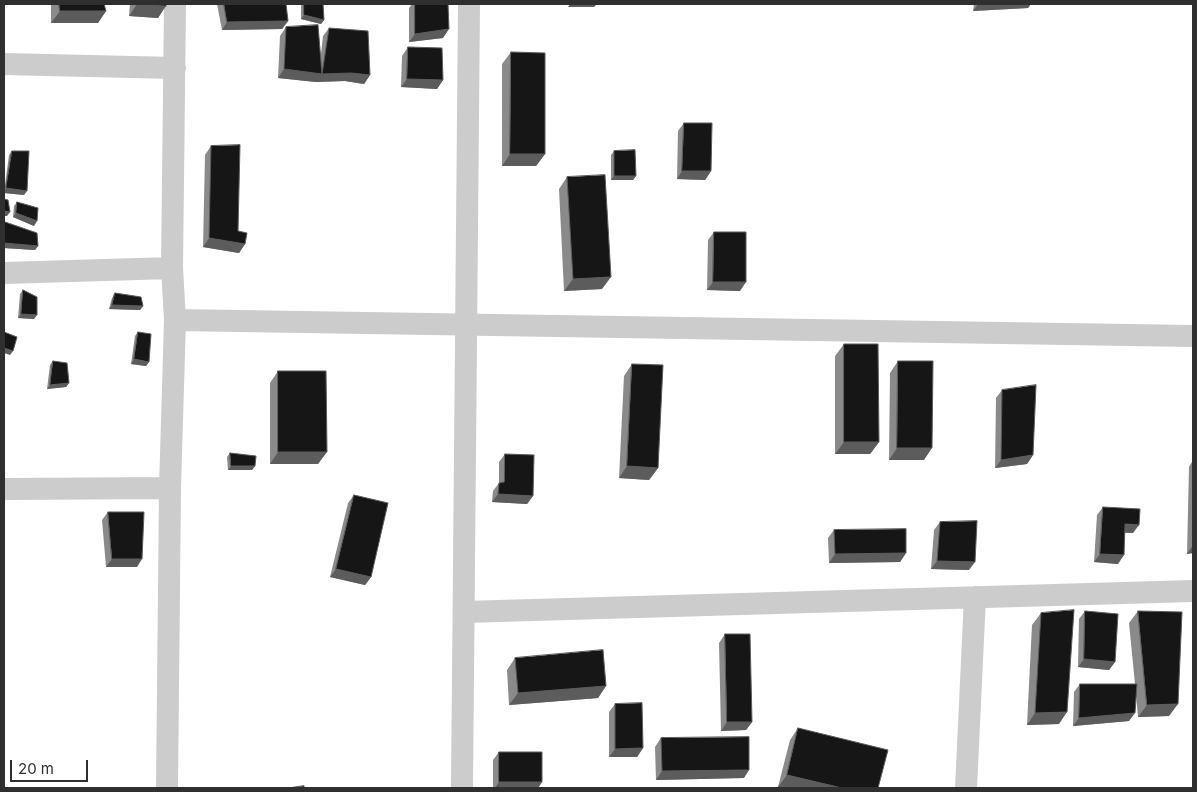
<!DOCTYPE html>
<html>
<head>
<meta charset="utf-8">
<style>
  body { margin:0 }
  #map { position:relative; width:1197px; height:792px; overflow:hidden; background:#fff; font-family:Inter,sans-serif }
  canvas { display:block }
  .frame { position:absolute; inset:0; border:5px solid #2f2f2f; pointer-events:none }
  .scale { position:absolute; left:10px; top:760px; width:78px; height:22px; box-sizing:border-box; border:2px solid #2f2f2f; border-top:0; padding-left:6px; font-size:15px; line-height:18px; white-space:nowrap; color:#2f2f2f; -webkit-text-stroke:4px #fff; paint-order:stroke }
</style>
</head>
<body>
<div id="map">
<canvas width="1197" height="792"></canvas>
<div class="frame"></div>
<div class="scale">20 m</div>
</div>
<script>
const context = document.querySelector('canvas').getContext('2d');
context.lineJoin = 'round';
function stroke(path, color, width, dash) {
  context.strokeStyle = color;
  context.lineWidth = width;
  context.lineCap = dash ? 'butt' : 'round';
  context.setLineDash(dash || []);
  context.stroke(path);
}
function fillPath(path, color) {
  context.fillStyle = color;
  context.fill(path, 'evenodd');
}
const street = new Path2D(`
  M4 64 175 68
  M4 273 172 268
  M175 320 1193 336
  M4 489 170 488
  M464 612 1193 591
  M167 788 170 488 175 320 172 268 175 4
  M462 788 469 4
  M966 788 975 597`);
const wall = new Path2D(`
  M51 4H104L106 11 98 23H51Z
  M130 4H166L158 18 129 16Z
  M217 4H286L288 21 282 29 222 30Z
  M301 4H323L324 20 321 24 301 19Z
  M412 4H448L443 38 409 42V8Z
  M974 4H1031L1028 8 973 11Z
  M286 27 321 54 323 36 329 28 370 75 364 84 345 81 316 82 278 78 280 36Z
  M408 47 443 80 437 89 401 87 402 56Z
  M511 52 545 154 536 166H502V64Z
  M684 123 711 171 705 180 677 179 678 131Z
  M211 146 238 231 245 244 239 253 203 247 205 155Z
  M12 151 24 195 4 193 9 155Z
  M614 151 636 176 633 180H611V155Z
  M567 177 602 289 564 291 559 189Z
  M17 202 34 226 13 217 14 206Z
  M5 222 38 246 35 250 4 248V224Z
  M714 232 740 291 707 290 708 240Z
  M23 290 34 319 18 318 20 294Z
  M115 293 143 306 140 310 109 309 112 298Z
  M138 332 149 362 146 366 131 364 135 336Z
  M844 344 879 442 870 454H835V356Z
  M53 361 69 383 66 387 47 389 50 365Z
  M898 361 924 460H889L890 373Z
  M632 364 658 468 649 480 619 478 624 376Z
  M278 371 318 464H270V383Z
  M1002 390 1033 455 1027 464 995 468 996 398Z
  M230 453 255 466 252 470H228L227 457Z
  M505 454 533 496 527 504 492 502 493 491 499 483V462Z
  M1193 460V553L1187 554 1189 467Z
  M354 495 371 577 365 585 330 577 348 503Z
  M1103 507 1133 533H1125L1118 564 1094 562 1097 515Z
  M108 512 137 567H106L102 520Z
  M940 522 969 570 931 569 934 530Z
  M834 530 906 553 900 562 829 563 828 538Z
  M1085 611 1115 662 1109 670 1078 667 1079 619Z
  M1138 611 1169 716 1138 717 1136 695 1129 721 1073 726 1074 692 1080 684H1135L1129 623Z
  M1041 613 1059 724 1027 725 1032 625Z
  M725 634 752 722 746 730 721 731 719 643Z
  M515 658 606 686 598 698 509 705 507 670Z
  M615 704 643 748 637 757H609V712Z
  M798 728 878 788H785L778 787 790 740Z
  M661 738 744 778 656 780 655 747Z
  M499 752 542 782 538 788H493V760Z`);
const shadedWall = new Path2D(`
  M137 4 166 6 158 18 129 16Z
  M570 4H597L594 7H568Z
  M978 4H1031L1028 8 973 11Z
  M60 11H106L98 23H51Z
  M304 15 324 20 321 24 301 19Z
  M288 21 282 29 222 30 227 22Z
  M449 29 443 38 409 42 415 34Z
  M284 69 351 73 370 75 364 84 345 81 316 82 278 78Z
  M407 79 443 80 437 89 401 87Z
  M510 154H545L536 166H502Z
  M682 171H711L705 180 677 179Z
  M614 176H636L633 180H611Z
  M6 188 27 191 24 195 4 193Z
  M4 211 10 212 7 216H4Z
  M16 213 37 221 34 226 13 217Z
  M209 238 245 244 239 253 203 247Z
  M4 243 38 246 35 250 4 248Z
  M611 277 602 289 564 291 573 279Z
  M713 282H746L740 291 707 290Z
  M112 305 143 306 140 310 109 309Z
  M21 314 37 315 34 319 18 318Z
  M4 348 13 351 10 355 4 353Z
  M134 359 149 362 146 366 131 364Z
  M69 383 66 387 47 389 50 385Z
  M844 442H879L870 454H835Z
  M897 448H932L924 460H889Z
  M278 452H327L318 464H270Z
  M1033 455 1027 464 995 468 1001 460Z
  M231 466H255L252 470H228Z
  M627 466 658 468 649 480 619 478Z
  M498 494 533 496 527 504 492 502Z
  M1125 524 1139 525 1133 533 1119 532Z
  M1193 545V553L1187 554Z
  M906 553 900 562 829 563 835 554Z
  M1100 554 1124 555 1118 564 1094 562Z
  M112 559H142L137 567H106Z
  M937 561 975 562 969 570 931 569Z
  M336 569 371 577 365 585 330 577Z
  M1084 659 1115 662 1109 670 1078 667Z
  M606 686 598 698 509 705 518 693Z
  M1178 704 1169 716 1138 717 1147 705Z
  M1067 712 1059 724 1027 725 1035 713Z
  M1135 713 1129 721 1073 726 1079 718Z
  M727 722H752L746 730 721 731Z
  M643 748 637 757H609L615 749Z
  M749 770 744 778 656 780 662 771Z
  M787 775 842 788H785L778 787Z
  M499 782H542L538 788H495Z`);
const building = new Path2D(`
  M59 4H104L106 11H60Z
  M138 4H166V6Z
  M224 4H286L288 21 227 22Z
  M304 4H323L324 20 304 15Z
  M415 4H448L449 29 415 34Z
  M318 25 322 74 329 28 368 31 370 75 351 73 322 74 284 69 286 27Z
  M408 47 442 48 443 80 407 79Z
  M511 52 545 53V154H510Z
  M684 123H712L711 171H682Z
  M240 145 238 231 247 233 245 244 209 238 211 146Z
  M635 150 636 176H614V151Z
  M12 151H29L27 191 6 188Z
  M605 175 611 277 573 279 567 177Z
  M4 199 8 200 10 212 4 211Z
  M17 202 38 208 37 221 16 213Z
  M5 222 37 233 38 246 4 243Z
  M714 232H746V282H713Z
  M23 290 37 297V315L21 314Z
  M115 293 141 297 143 306 112 305Z
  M4 332 17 337 13 351 4 348Z
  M138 332 151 334 149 362 134 359Z
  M844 344H878L879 442H844Z
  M53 361 67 363 69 383 50 385Z
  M898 361H933L932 448H897Z
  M632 364 663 365 658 468 627 466Z
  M278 371H326L327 452H278Z
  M1036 385 1033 455 1001 460 1002 390Z
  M230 453 256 456 255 466H231Z
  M505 454 534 455 533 496 498 494 499 483 504 482Z
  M354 495 388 503 371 577 336 569Z
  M1103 507 1140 509 1139 525 1125 524 1124 555 1100 554Z
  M108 512H144L142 559H112Z
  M977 521 975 562 937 561 940 522Z
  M906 529V553L835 554 834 530Z
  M1074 610 1067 712 1035 713 1041 613Z
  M1085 611 1118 614 1115 662 1084 659Z
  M1138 611 1182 612 1178 704 1147 705Z
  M725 634H750L752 722H727Z
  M603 650 606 686 518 693 515 658Z
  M1080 684H1137L1135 713 1079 718Z
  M642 703 643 748 615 749V704Z
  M798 728 888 750 878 788H842L787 775Z
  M749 737V770L662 771 661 738Z
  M499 752H542V782H499Z
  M304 786V788H289Z`);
stroke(street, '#ccc', 22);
fillPath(wall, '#8a8a8a');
fillPath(shadedWall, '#5c5c5c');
fillPath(building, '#161616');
stroke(building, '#5c5c5c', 1);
</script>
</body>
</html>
